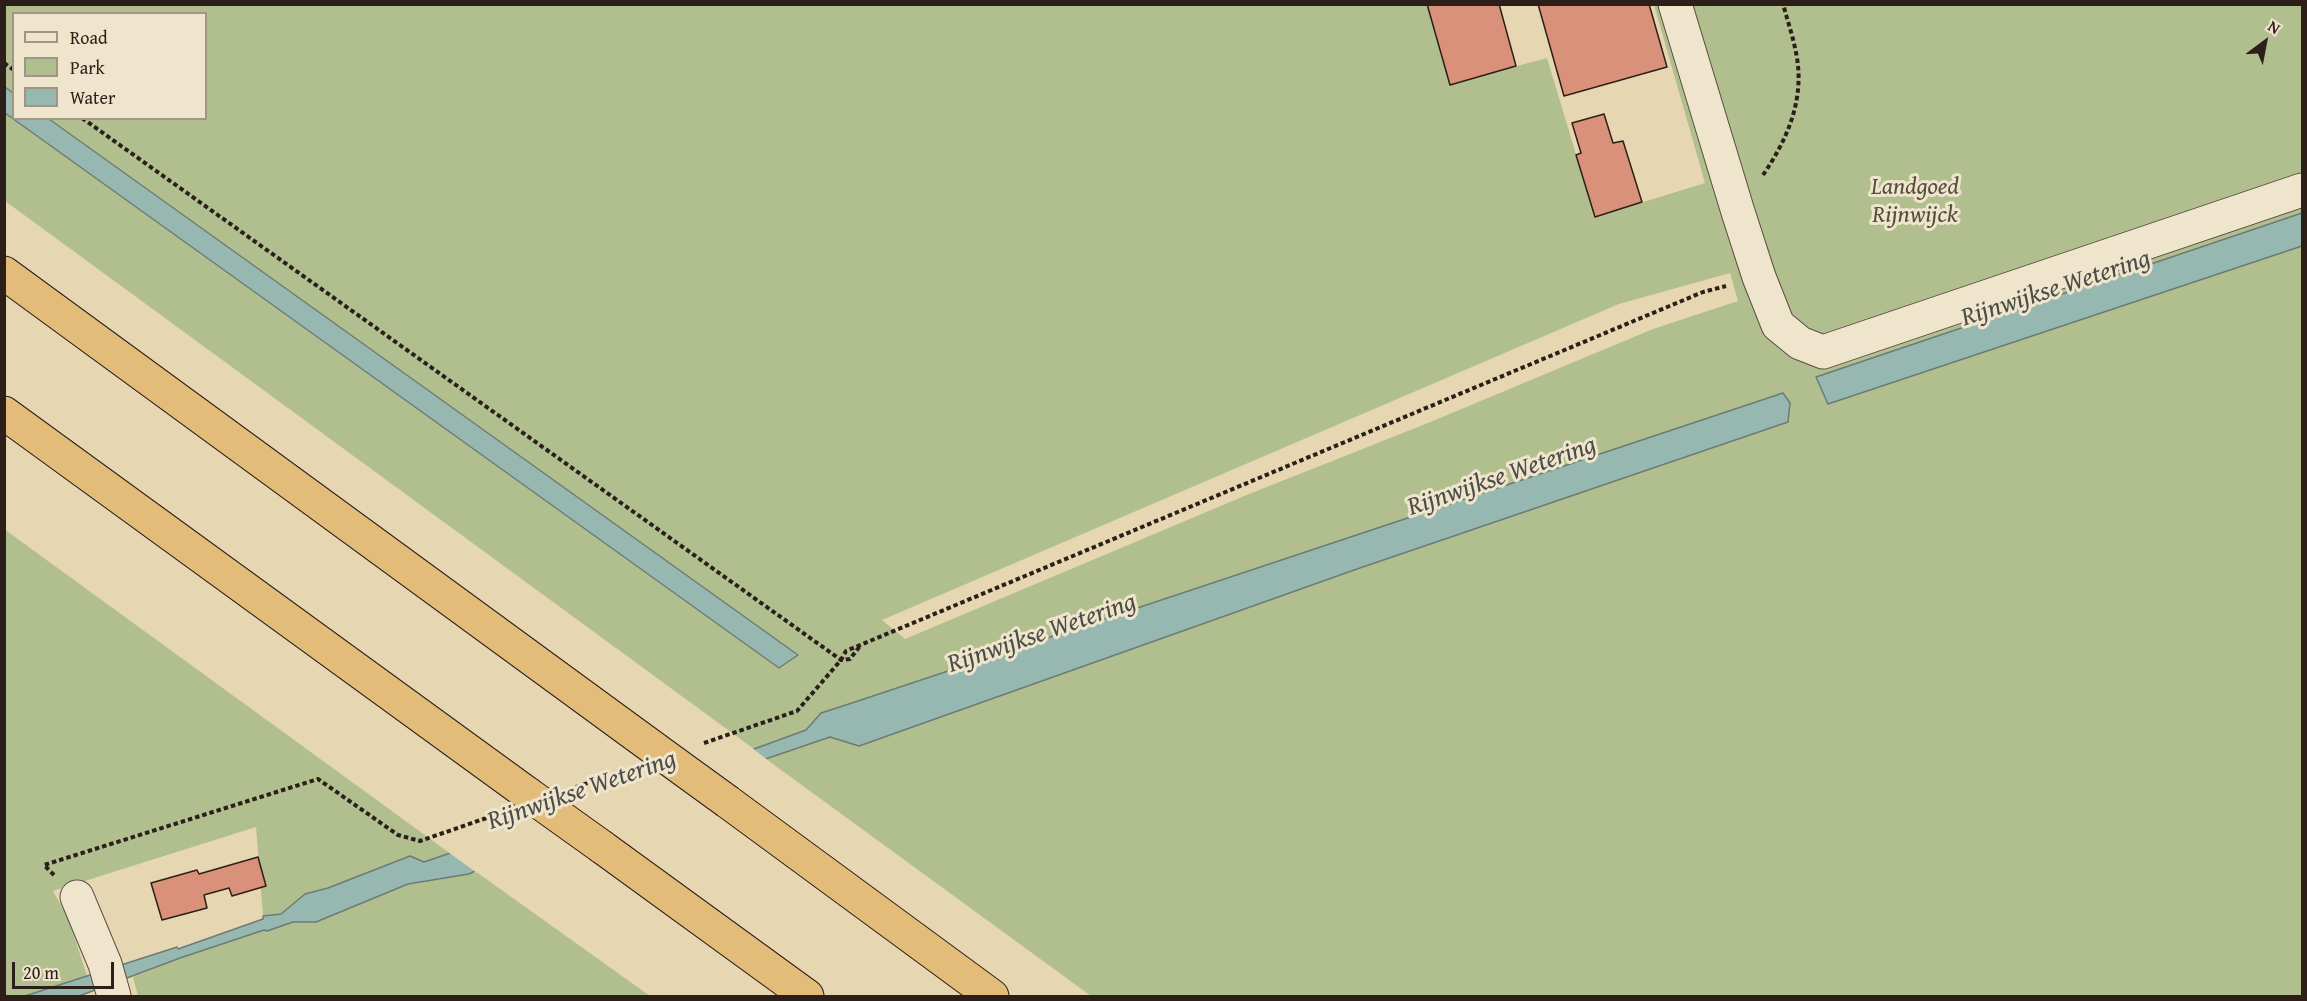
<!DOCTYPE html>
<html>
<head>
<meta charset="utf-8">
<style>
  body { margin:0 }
  #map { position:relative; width:2307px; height:1001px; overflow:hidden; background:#e6d7b2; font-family:"Gentium Book Plus",serif }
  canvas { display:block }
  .frame { position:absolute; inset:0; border:6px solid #2c1f1a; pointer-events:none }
  .legend { position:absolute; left:12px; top:12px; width:195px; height:108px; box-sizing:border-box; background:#efe5cd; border:2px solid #a19685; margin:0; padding:8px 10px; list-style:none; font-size:18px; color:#2c1f1a }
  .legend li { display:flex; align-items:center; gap:12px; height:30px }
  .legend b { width:30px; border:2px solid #a19685 }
  .north { position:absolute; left:2235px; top:12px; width:60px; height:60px; -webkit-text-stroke:4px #efe5cd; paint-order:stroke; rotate:32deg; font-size:16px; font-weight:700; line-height:24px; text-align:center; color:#2c1f1a }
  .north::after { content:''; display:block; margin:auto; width:21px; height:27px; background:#2c1f1a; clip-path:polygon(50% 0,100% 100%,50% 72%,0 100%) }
  .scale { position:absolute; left:12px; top:962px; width:102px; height:27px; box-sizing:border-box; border:3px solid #2c1f1a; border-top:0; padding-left:8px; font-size:18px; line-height:21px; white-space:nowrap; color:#2c1f1a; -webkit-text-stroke:4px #efe5cd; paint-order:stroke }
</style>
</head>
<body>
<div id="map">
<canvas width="2307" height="1001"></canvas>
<div class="frame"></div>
<ul class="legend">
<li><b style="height:8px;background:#efe5cd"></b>Road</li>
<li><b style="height:16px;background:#b1bf8f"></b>Park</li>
<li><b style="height:16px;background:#97b8b1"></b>Water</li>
</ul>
<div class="north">N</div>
<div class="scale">20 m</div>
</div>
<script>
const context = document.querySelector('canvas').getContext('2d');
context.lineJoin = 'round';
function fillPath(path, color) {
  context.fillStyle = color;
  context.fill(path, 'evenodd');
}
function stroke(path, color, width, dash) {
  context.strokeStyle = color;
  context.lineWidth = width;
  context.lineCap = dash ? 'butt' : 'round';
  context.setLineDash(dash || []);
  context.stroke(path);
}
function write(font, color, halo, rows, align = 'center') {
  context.font = font + ' "Gentium Book Plus",serif';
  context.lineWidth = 6;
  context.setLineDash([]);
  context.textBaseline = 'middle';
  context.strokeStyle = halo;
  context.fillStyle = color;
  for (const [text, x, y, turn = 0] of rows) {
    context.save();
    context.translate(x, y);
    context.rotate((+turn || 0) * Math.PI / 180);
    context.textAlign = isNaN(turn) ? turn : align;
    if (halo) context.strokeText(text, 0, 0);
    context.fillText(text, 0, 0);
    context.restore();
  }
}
const green = new Path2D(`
  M5 5H1427L1450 84 1547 58 1595 217 1705 183 1654 5H2302V996H1091L766 759 830 737 859 746 1357 569 1773 427 1766 399 846 705 821 713 806 730 754 749 5 201V113L779 668 798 655 49 119 206 118V14H14L13 93 5 87ZM1730 273 1738 301 1653 329 1428 423 1249 494 905 639 882 620 1619 304Z
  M4 529 451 854 424 862 410 856 328 888 305 894 281 914 263 916 256 827 53 891 69 920 87 976 25 996H5Z
  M475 871 650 996H138L133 977 180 958 264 930 267 931 293 922H316L408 884 469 874Z`);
const water = new Path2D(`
  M5 87 13 93 14 118 49 119 798 655 779 668 5 113Z
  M2302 213V246L1828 404 1816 377Z
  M1783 393 1790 403 1788 422 1357 569 859 746 830 737 493 852 475 871 469 874 408 884 316 922H293L267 931 264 930 180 958 79 996H25L177 947 178 949 263 919V916L281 914 305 894 328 888 410 856 424 862 754 749 806 730 821 713 846 705Z`);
const pier = new Path2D(`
  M751 747 769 761 494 855 477 873 448 852Z`);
const building = new Path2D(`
  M1427 4H1499L1516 66 1450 85Z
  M1538 4H1649L1667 67 1564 96Z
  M1604 114 1613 143 1623 141 1642 202 1595 217 1576 155 1581 153 1572 123Z
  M258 857 266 886 232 896 229 888 204 895 207 908 162 920 151 883 197 870 199 874Z`);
const path = new Path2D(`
  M4 63 14 70
  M82 118 841 660 850 659 860 646
  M1763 175C1787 140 1804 101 1797 58 1794 40 1788 22 1783 4
  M704 743 797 711 841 660 846 651 1703 292 1726 286
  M576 787 626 770
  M54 875 44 865 318 779 398 835 420 841 498 814`);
const minor = new Path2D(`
  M1675 4 1738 212 1759 277 1778 325 1800 343 1823 352 2302 190
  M77 897 105 964 114 996`);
const highway = new Path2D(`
  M4 273 655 749
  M4 413 528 794
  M728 802 992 996
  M602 847 807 996`);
const highwayBridge = new Path2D(`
  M655 749 728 802
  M528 794 602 847`);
const parkNames = [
  ["Landgoed",1915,188],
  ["Rijnwijck",1915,216]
];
const waterNames = [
  ["Rijnwijkse Wetering",2056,289,-18],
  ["Rijnwijkse Wetering",1502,477,-19],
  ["Rijnwijkse Wetering",1042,634,-19],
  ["Rijnwijkse Wetering",582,791,-19]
];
fillPath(green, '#b1bf8f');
fillPath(water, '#97b8b1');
stroke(water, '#6c7b75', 1.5);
fillPath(pier, '#e6d7b2');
fillPath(building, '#d99179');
stroke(building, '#2c1f1a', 1.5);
stroke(minor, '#5a4d40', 35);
stroke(highway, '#2c1f1a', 35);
stroke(path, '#2c1f1a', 4, [4.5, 3]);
stroke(minor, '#efe5cd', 33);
stroke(highway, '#e3bc79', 33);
stroke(highwayBridge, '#2c1f1a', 35, []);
stroke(highwayBridge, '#e3bc79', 33);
write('italic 24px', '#544f3d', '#efe5cd', parkNames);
write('italic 26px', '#4c4d47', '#efe5cd', waterNames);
</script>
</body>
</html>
